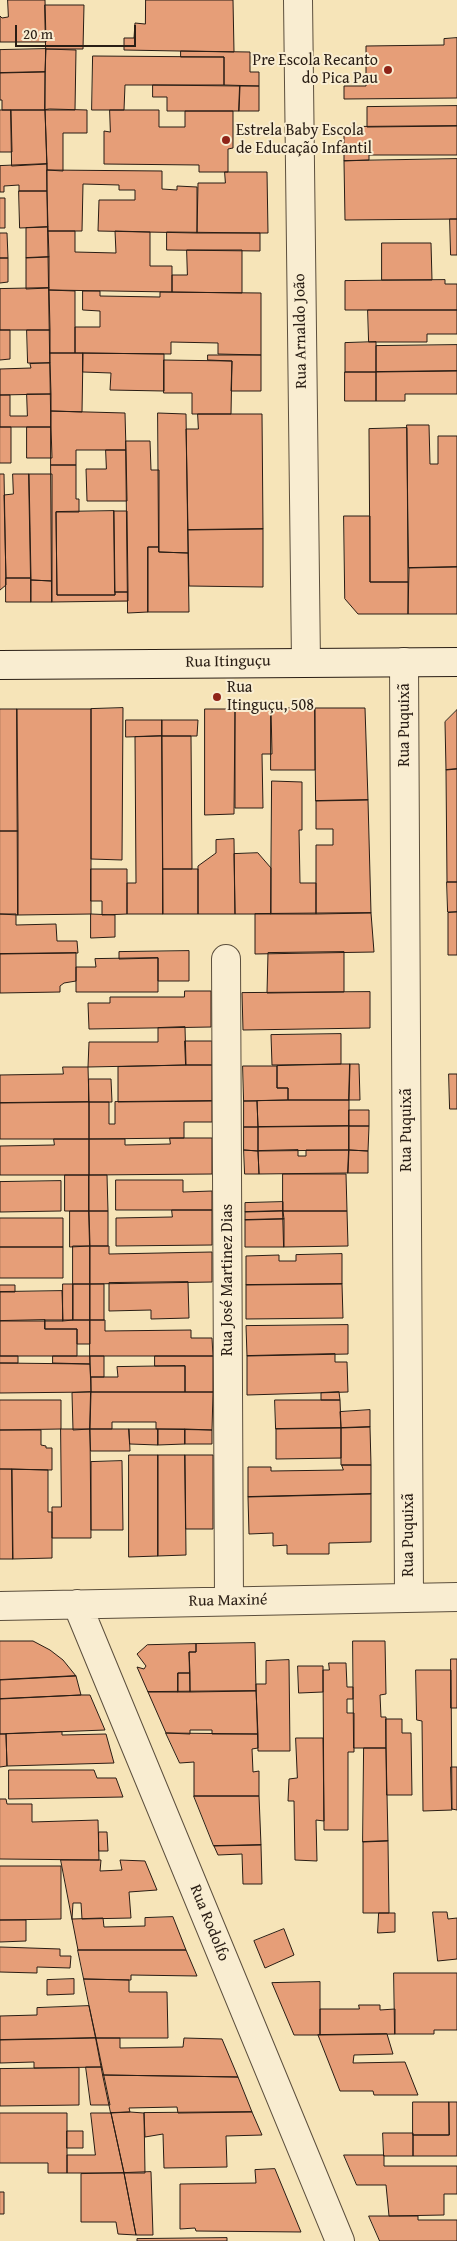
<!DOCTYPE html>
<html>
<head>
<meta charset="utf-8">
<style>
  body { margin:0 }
  #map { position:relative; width:457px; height:2241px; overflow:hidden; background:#f6e4b8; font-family:"Gentium Book Plus",serif }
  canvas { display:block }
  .scale { position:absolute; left:15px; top:25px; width:121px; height:22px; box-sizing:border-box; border:2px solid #291d14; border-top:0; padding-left:6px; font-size:15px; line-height:18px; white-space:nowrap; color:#291d14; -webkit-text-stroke:4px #f9edd1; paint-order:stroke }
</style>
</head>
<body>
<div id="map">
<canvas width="457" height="2241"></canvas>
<div class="scale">20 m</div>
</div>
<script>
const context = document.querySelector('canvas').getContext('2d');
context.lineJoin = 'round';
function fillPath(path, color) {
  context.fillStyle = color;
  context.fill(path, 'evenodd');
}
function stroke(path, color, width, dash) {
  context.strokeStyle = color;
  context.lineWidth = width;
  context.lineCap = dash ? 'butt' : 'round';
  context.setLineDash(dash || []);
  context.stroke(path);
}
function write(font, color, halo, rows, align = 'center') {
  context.font = font + ' "Gentium Book Plus",serif';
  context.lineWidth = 4;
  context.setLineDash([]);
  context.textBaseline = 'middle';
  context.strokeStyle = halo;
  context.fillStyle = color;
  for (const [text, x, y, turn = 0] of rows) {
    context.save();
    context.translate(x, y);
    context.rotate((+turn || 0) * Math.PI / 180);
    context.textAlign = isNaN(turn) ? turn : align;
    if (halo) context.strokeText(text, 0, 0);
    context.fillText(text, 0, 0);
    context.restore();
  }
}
const building = new Path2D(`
  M8 0H45L46 42H0V16L2 18 8 17Z
  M146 0H233L234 52 124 50V38H134L135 23 145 24Z
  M45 5H84L83 49H46Z
  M457 38V98L344 99V86H366V46L444 45V39Z
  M46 49 76 50 75 110H45Z
  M46 49 45 72 0 73V50Z
  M181 51 250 52V72H259V86L224 85V57H181Z
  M93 56 224 57V85H125L124 110H92Z
  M45 72V110H2V100H0V73Z
  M153 85 240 86 239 111H167V97H153Z
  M240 86H259V111H239Z
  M457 106V126L367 127V107Z
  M50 109 87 110V133H63V171L47 170 45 110Z
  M0 110H11L12 152H0Z
  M11 110H45L47 164 12 166Z
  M110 110H159V127H185V111H233V148L228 149V172H199V165L104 164V131L110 132Z
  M457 126V155H369V160L344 161V127Z
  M457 159V219L345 220 344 161Z
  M47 164V191H19V185L4 186V192H0V166Z
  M47 170 162 171V189L177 190V186L197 187V233L98 231 99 200H135V190H119V185L83 184 82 231H48Z
  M225 172H267L268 233H197L198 183H225Z
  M19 191H47L48 227 20 228Z
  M0 198H5V228H0Z
  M450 219H457V255H451Z
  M48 227 49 257 26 258V228Z
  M48 231H75V252L116 253 115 231 150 232V266H172V292L49 290Z
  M167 232 260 233V251L167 250Z
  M0 233H7L8 258H0Z
  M382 243H431L432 280H382Z
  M187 250H242V293L172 292V275H187Z
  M49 257V288L26 289V258Z
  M0 258H8V282L0 283Z
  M445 280V284H457V310H345V281Z
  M49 288 50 330H0V289Z
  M49 290 75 291V353H50Z
  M83 291H100V296L160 297V292L261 293V355L218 354V343L171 342V354L75 353V327H100V311L83 310Z
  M368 310H457V334H427V342H369Z
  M0 330H10V359L0 360Z
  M27 330H50V363H28Z
  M376 342V372H345V343Z
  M457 345V371L376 372V346Z
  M50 353H83L82 412 51 411Z
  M83 353 164 354V391L110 390 111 373 83 372Z
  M208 355H261V391H231L232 361 208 360Z
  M164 360 232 361 231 414H192V393H164Z
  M50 363 51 394 0 395V369L31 368 30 364Z
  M457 371V394H405V401H376V372Z
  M345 372H376V401H345Z
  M27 394H51V427H0V395H10V416H27Z
  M51 411 125 413 126 450H76V465H51Z
  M158 413 186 414 188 553 159 552Z
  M198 414H262L263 529 188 530 186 429H198Z
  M407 425H429L430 464H438V436H457V567L409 568Z
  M0 427H11V463H0Z
  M27 427H51L52 458H27Z
  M407 428 408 582H370L369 429Z
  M126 441H150L151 470H159V547H148V612L128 613Z
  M106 450H126L127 501H87L86 469H106Z
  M51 465H76V499H79V512H56L57 595H115V592H128V601L52 602Z
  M0 474H4L6 585 0 590Z
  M13 474H29L31 578H6L4 495 13 494Z
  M29 474H52V581L31 580Z
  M114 511 115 595H57L56 512Z
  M114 511H127L128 592H115Z
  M344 516H370V582H408V614H358L345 599Z
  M263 529V587L189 586 188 530Z
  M148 547H159V552L188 553 189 612H148Z
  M457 567V614H408L409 568Z
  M6 578H31V602H6Z
  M31 580 52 581V602H31Z
  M123 708 122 860 91 859V709Z
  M271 708H315V770H271Z
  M271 708 272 754H262L263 808H235V709Z
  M315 708H365L368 800 316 801Z
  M0 709H17L18 831H0Z
  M17 709H91V914L18 915Z
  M205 709H235L234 814 205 815Z
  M457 710V769L446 770 445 722Z
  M126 720H162V736L126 737Z
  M162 720H198L197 736H162Z
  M162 736H191L192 869H163Z
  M162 736 163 914H127V883H136L135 737Z
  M457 769V882H447L446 770Z
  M272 781 302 782V830H299L300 883H316V914H271Z
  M368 800 371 913 316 914V845H333V829H316V801Z
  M0 831H18V915L0 914Z
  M234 839 235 914H198V866L216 853V840Z
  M258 853 271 868V914H235L234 854Z
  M91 869H127V914L102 915V901H91Z
  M163 869H198V914H163Z
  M447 882H457V912H448Z
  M457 912V955H448V913Z
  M371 913 374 952 255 954V914Z
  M0 914H16V925L56 924 57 941H77L78 953 0 954Z
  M91 914 115 915V937L91 938Z
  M189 951V981H158V958L119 959V952Z
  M344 952V992L267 993 268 953Z
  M76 953V981L64 983 60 986V992L0 993V954Z
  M158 958V992H76V967H96L95 959Z
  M185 991H211V1027L89 1029 88 1003H110V997H184Z
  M370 992V1028L243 1030 242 993Z
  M185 1027 186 1065 88 1067 89 1042H158V1028Z
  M341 1034V1064L272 1065 271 1035Z
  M185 1041H212V1065H186Z
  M341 1064H350L349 1100H288V1088H277V1066Z
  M350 1064H359L360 1100H349Z
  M186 1065H212V1101L118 1102V1067Z
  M243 1066H277V1088H288V1100L244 1101Z
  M63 1067H88L89 1102 0 1103V1075L63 1074Z
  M449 1074H457V1109H450Z
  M89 1079H111L112 1102H89Z
  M288 1100H349V1126L258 1127 257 1101Z
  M212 1101V1122H184V1138L89 1139V1102H109V1124H115V1102Z
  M244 1101H257L258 1127H244Z
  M89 1102V1139H0V1103Z
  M349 1110H369V1126H349Z
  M349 1126V1150L258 1151V1127Z
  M349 1126H369L368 1151 349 1150Z
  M244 1127H258V1151L244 1150Z
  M170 1138H212V1174L89 1175V1139H125V1145L170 1144Z
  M54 1139H89V1175H0V1146L54 1145Z
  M244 1150 258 1151 259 1174H245Z
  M298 1150V1156H306V1150H349L348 1173 259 1174 258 1151Z
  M349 1150 368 1151V1173H348Z
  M283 1174H346L347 1211H283Z
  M65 1175H89V1211H65Z
  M89 1175H107L108 1211H89Z
  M116 1180H183V1192L212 1191V1210H116Z
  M61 1181V1211L0 1212V1182Z
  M283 1202V1211L245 1212V1203Z
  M172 1210H212V1245L116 1246V1218L172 1217Z
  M70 1211H89L90 1246 70 1247Z
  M89 1211H108V1246H90Z
  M283 1211H347L348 1246 284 1247Z
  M283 1211 284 1219 245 1220V1212Z
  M0 1218H63V1247H0Z
  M284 1219V1247H245V1220Z
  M73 1246H90V1284H73Z
  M90 1246H109V1254L212 1252V1282L90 1284Z
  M0 1247H63V1278H0Z
  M342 1254V1284L246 1285V1256L279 1255V1261H296V1255Z
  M188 1282 189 1318 151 1319V1310L109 1311V1283Z
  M63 1284H73V1320L63 1321Z
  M73 1284H90V1320H73Z
  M90 1284H104V1320H90Z
  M342 1284 343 1318 246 1319V1285Z
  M0 1285H15V1292H0Z
  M62 1291 63 1321H0V1292Z
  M45 1320V1329H77V1356H0V1321Z
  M45 1320H90V1344H77V1329H45Z
  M90 1320H105V1331L191 1330V1338H212L213 1356H90Z
  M348 1325V1354L247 1356 246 1326Z
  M335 1354V1362H347L348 1392 247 1395V1356Z
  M0 1356H18V1363H0Z
  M53 1356H90V1364L53 1363Z
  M90 1356H104V1377H91Z
  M155 1356H213V1392H185V1366H155Z
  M0 1363 90 1364 91 1392 0 1393Z
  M185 1366V1392H91V1377H118L117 1367Z
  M91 1392 90 1429 73 1430 72 1393Z
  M91 1392H213L212 1430 158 1429H156V1422H112V1429H90Z
  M339 1392 340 1400H321V1393Z
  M0 1400H61V1429L0 1430Z
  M275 1400H340L341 1428 276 1429Z
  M370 1410V1427L341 1428 340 1412Z
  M370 1427 371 1465H341V1428Z
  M341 1428V1458L276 1459V1429Z
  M61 1429H90L91 1538H52V1507H61Z
  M90 1429H129L130 1451H91Z
  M129 1429H158V1445L130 1444Z
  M158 1429H185V1444L158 1445Z
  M185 1429 212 1430V1444H185Z
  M0 1430H41V1445L46 1446V1448H52V1470L0 1469Z
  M129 1455H158V1556L129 1557Z
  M158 1455H185L186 1555 158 1556Z
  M185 1455H213V1529H186Z
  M122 1461 123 1530H91V1462Z
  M342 1465H371V1494L248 1497V1467H271V1471L343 1470Z
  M0 1469H12L13 1559H0Z
  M12 1469 48 1470V1512H52V1558L13 1559Z
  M371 1494V1542L329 1543V1554H287V1545L273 1546V1533L249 1534 248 1497Z
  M0 1641H33L50 1650 63 1660 76 1676 0 1680Z
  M353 1641H385L386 1694 380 1695 381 1717H386V1748H354Z
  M255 1643 256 1691 190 1692 189 1652H196V1644Z
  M196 1644V1652H189L190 1673H178V1692H148L137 1667 144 1669 146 1666 137 1654 147 1645Z
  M451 1659H457V1708H451Z
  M289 1660 290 1751H258L256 1684H266V1661Z
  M329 1663H346L347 1687H353V1699H347V1713H354V1752H348V1830H324L323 1670H329Z
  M298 1666H323V1692L299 1693Z
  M416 1670H451L452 1810 423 1811 422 1721 417 1720Z
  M178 1673H190V1692H178Z
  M76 1676 81 1695 0 1699V1680Z
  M256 1691 258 1734H212V1730H190V1734L166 1733 148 1692Z
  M81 1695H90L105 1730 0 1734V1699Z
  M386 1719H402V1733H411L412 1795H387Z
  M62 1732V1735L106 1734 114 1763 7 1766 6 1734Z
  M166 1733 258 1734V1748L252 1749 253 1772 259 1771V1796H194V1762L180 1763Z
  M0 1734H6L7 1766 0 1767Z
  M296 1738H323L324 1821 316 1820 317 1861 295 1860 294 1801H288L289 1779 297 1778Z
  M364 1748H386L388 1841 363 1842Z
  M451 1767H457V1810L452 1809Z
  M9 1770H94L97 1778H116L123 1797 9 1799Z
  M194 1796H259L261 1845 214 1846Z
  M0 1799H6L7 1804H32V1822L98 1820 99 1860 0 1859Z
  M99 1832H107L108 1851H99Z
  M388 1841 389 1913H363V1842Z
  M261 1845 262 1884H243L242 1854 218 1855 214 1846Z
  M61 1860H101L100 1871 122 1870 120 1860 145 1861 157 1890 129 1892 131 1918 82 1919 81 1903H73L72 1919Z
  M0 1866H61V1919L0 1920Z
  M433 1912H447L448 1919 457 1918V1959L438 1961Z
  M379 1913H395V1932L378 1933Z
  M173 1917 186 1950H78L72 1919 103 1918 104 1927 145 1926V1918Z
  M0 1920H26V1941L0 1942Z
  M284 1929 294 1955 265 1968 254 1941Z
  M0 1947 60 1949V1956H71L70 1968 37 1967V1973L0 1972Z
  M78 1950H186L197 1976 131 1975V1980L84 1979Z
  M394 1973H457V2030H434V2034H395Z
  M74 1979V1994L47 1995V1980Z
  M84 1979 129 1980V1992H167L168 2038H96Z
  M320 1982V2035H294L272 1983Z
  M359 2005H380V2010L395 2009V2034L320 2035V2009H359Z
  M89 2006 96 2038 0 2040V2016L37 2015V2008Z
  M387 2034 393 2054 354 2055 353 2063 405 2062 418 2095H374L373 2091H340L318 2035Z
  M96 2038 102 2067 34 2068V2062L0 2063V2040Z
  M96 2038H120V2048L183 2047 184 2038 222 2039 238 2077 103 2075Z
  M86 2067H102L110 2105H91Z
  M79 2068V2105L0 2106V2069Z
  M103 2075 238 2077 252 2112 178 2113 177 2107 129 2108 130 2112 111 2113Z
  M413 2102H449V2135H413Z
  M449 2102H457V2156H413V2135H449Z
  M130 2112 144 2113 145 2173H124L111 2113Z
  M252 2112 262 2135 226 2136 227 2167 164 2168 163 2134 145 2137 144 2113Z
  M0 2113H67V2173H48V2163H0Z
  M91 2113H111L124 2173H67V2155H95Z
  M67 2131H83V2148H67Z
  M383 2133H413V2156H384Z
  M344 2155H384V2166H457V2194H444V2215L389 2216 386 2185H357Z
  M275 2169 301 2232 196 2231 195 2228 180 2229V2184L256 2183 255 2170Z
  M151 2172 153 2235H136L124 2173Z
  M124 2173 136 2235 118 2234 116 2222H81V2174Z
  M0 2192H4V2214H0Z
  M369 2216H418V2220H457V2241H380Z
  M227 2238V2241H137V2239Z`);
const minor = new Path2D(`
  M298 0 306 662
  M404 662 409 1598
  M226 959 229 1601
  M77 1604 340 2241
  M0 1606 457 1597`);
const secondary = new Path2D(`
  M0 665 457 662`);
const markers = [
  [388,70,5,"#8f2418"],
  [226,140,5,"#8f2418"],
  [217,697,5,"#8f2418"]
];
const poiNames = [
  ["Pre Escola Recanto",378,61,"right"],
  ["do Pica Pau",378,79,"right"],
  ["Estrela Baby Escola",236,131],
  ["de Educação Infantil",236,149],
  ["Rua",227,688],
  ["Itinguçu, 508",227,706]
];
const streetNames = [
  ["Rua Arnaldo João",301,331,-91],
  ["Rua Itinguçu",228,662,-1],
  ["Rua Puquixã",405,725,-90],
  ["Rua Puquixã",407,1130,-90],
  ["Rua José Martinez Dias",228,1280,-90],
  ["Rua Puquixã",409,1535,-90],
  ["Rua Maxiné",228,1601,-1],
  ["Rua Rodolfo",209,1923,68]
];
fillPath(building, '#e69e78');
stroke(building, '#291d14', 1);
stroke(minor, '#5c4f3d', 30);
stroke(secondary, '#291d14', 30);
stroke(minor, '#f9edd1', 28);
stroke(secondary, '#f9edd1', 28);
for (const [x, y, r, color] of markers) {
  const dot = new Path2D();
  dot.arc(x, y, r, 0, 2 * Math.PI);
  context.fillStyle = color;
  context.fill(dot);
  stroke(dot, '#f9edd1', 2);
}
write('16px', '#291d14', '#f9edd1', poiNames, 'left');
write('16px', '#291d14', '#f9edd1', streetNames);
</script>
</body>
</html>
